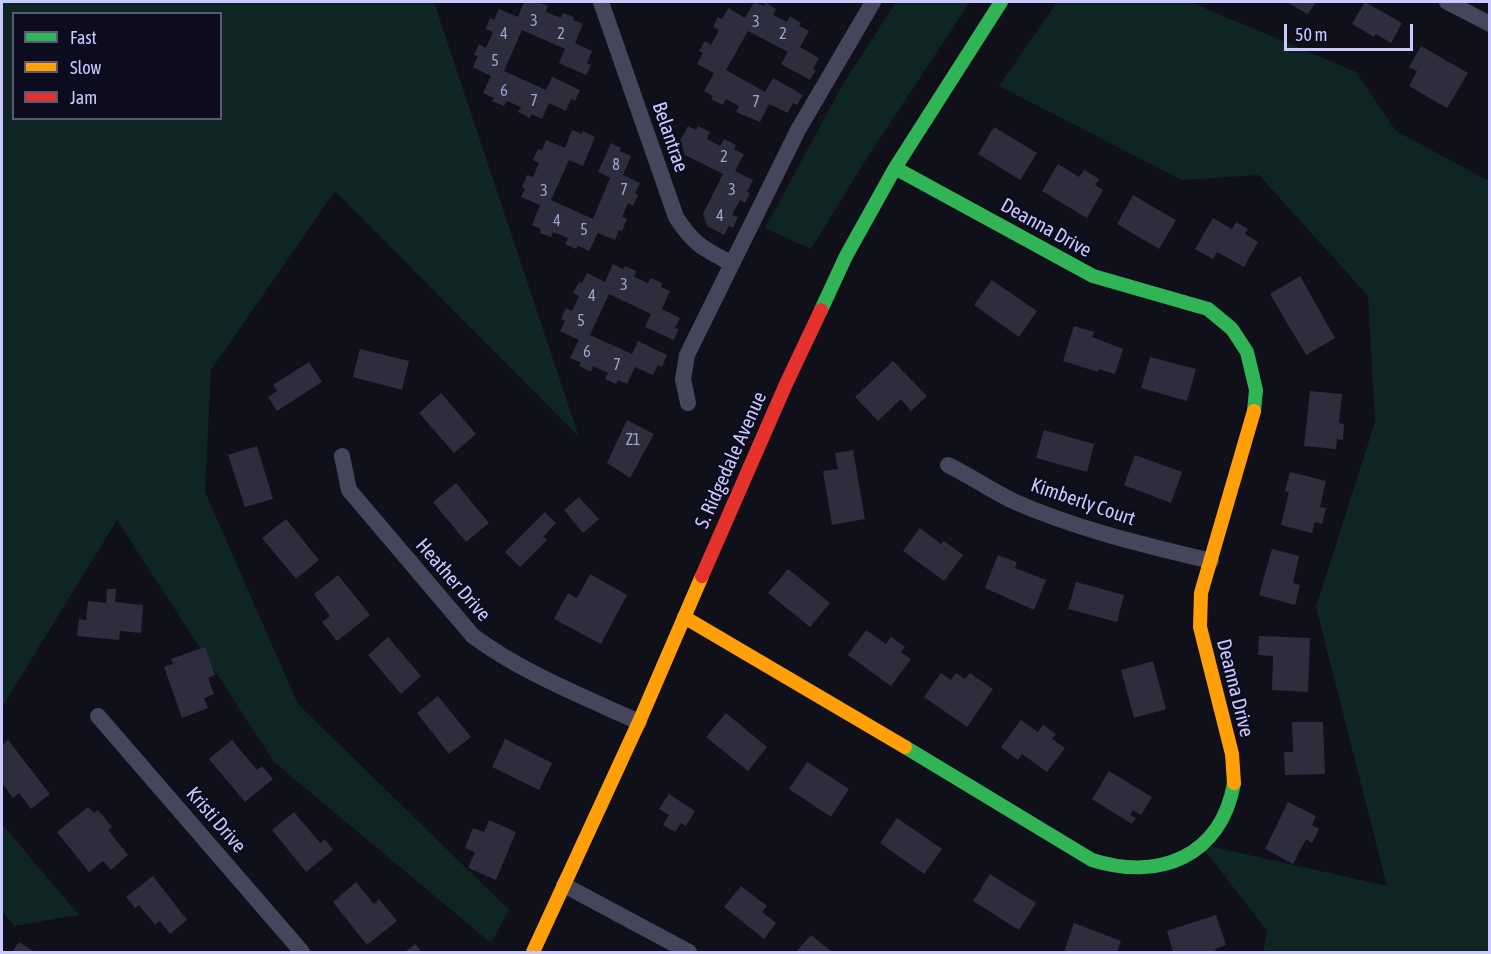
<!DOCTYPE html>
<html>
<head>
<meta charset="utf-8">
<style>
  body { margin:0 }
  #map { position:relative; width:1491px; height:954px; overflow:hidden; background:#10101a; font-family:"Asap Condensed",sans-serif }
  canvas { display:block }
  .frame { position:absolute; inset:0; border:3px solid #cac9ff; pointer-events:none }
  .legend { position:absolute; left:12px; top:12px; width:210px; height:108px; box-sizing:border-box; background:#0d0c1e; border:2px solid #595878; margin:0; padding:8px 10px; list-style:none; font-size:18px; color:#cac9ff }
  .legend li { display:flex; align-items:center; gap:12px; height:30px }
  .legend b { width:30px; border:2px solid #595878 }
  .scale { position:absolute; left:1284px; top:24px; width:129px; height:27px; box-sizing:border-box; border:3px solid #cac9ff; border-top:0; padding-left:8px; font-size:18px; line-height:21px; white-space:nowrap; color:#cac9ff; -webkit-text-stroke:4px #0d0c1e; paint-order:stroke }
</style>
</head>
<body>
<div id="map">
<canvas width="1491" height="954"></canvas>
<div class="frame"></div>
<ul class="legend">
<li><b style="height:8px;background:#30b455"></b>Fast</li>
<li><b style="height:8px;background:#ff9f0a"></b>Slow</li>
<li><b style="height:8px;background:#e5322d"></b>Jam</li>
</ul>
<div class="scale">50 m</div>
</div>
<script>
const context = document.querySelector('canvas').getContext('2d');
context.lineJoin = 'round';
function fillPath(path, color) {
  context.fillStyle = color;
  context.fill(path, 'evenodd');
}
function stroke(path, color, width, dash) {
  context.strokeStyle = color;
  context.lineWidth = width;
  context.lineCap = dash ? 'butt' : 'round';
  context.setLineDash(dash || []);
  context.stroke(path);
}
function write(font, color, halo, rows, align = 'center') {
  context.font = font + ' "Asap Condensed",sans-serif';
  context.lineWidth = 5;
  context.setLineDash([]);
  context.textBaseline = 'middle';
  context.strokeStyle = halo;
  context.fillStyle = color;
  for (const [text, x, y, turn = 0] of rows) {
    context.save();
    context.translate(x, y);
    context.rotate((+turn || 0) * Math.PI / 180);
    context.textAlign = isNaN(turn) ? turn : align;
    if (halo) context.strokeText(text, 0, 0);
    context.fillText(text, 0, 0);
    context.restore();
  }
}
const green = new Path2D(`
  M2 2H434L579 437 335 191 211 370 205 492 298 704 509 910 491 943 274 762 117 520 2 707ZM14 14H220V118H14Z
  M896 2H970L870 153 811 249 765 228 843 84Z
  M1057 2H1190L1356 72 1396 131 1489 181V952H1263L1267 931 1200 844 1387 886 1316 607 1375 422 1368 296 1259 175 1182 180 999 86Z
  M2 824 79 915 14 926 2 910Z`);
const building = new Path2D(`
  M524 2 535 3 538 2 548 6 546 12 561 18 563 13 574 17 573 20 583 24 575 43 592 51 587 63 591 65 586 75 559 63 565 49 522 30 504 71 546 90 552 77 580 90 575 101 571 99 566 111 549 103 542 119 531 114 530 118 518 112 521 107 507 101 504 106 492 101 494 98 483 93 491 76 473 67 478 56 474 55 479 44 486 48 493 32 486 29 490 18 494 20 499 9 518 17Z
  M754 2 764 6 766 3 776 9 773 15 787 22 790 16 801 23 799 26 809 31 800 47 819 58 813 69 816 70 810 80 781 64 788 52 748 31 726 70 765 92 773 78 803 95 797 105 793 103 788 113 769 104 760 122 736 112 739 106 726 99 723 105 711 99 713 96 704 91 714 73 697 64 703 53 699 51 705 41 711 45 719 30 713 27 718 17 722 19 728 8 745 18Z
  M1286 2H1316L1308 14Z
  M1365 2 1402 23 1391 43 1376 34 1374 37 1352 24Z
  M1421 46 1468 73 1447 108 1409 86 1417 71 1409 67Z
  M688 126 696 130 698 126 710 132 707 139 720 146 724 139 736 145 734 149 744 154 735 171 753 180 747 192 750 193 745 203 740 200 732 215 738 217 733 228 729 226 724 235 707 226 703 214 723 174 685 155 680 141Z
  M994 127 1037 153 1020 180 978 154Z
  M572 130 582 134 583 131 595 137 583 166 569 160 551 200 593 219 610 178 598 172 611 143 621 148 620 151 631 156 623 175 640 183 635 193 638 195 633 206 628 203 622 217 627 219 622 231 619 230 615 240 598 233 589 251 578 246 576 249 565 244 568 238 553 232 551 237 540 233 541 229 532 225 540 205 521 197 525 189 522 187 527 175 533 177 539 163 533 160 538 149 542 150 546 140 565 148Z
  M1058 164 1079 177 1084 170 1099 179 1095 185 1103 190 1087 218 1042 191Z
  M1133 195 1176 220 1159 249 1117 224Z
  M1213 218 1232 229 1236 222 1248 229 1245 234 1258 242 1244 267 1217 252 1213 259 1195 249Z
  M613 264 623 269 625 266 636 271 634 277 648 283 651 278 662 283 661 287 670 291 662 309 680 318 675 328 679 329 674 340 645 327 651 314 609 294 590 335 632 354 638 341 667 355 662 367 658 365 653 375 635 367 627 384 618 380 616 384 605 379 608 373 593 366 591 372 579 366 581 363 570 358 579 340 560 331 565 321 561 319 566 308 572 311 579 296 573 293 579 282 582 283 587 273 605 282Z
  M1300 276 1335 338 1306 355 1270 294Z
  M992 280 1037 311 1019 337 974 305Z
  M1074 326 1094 332 1092 337 1123 349 1115 374 1099 369 1098 372 1063 361Z
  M360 349 409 361 402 390 353 377Z
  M1150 357 1196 369 1187 401 1141 388Z
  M893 361 927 396 911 411 901 399 878 421 855 397Z
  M309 362 322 382 277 411 268 397 277 391 273 385Z
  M1310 391 1342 394 1339 423 1344 424 1343 440 1337 439 1336 449 1304 446Z
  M441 393 476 434 454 453 419 413Z
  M627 420 654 434 630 478 607 463Z
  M1044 430 1094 444 1087 472 1036 458Z
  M257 446 273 499 245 507 228 455Z
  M853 450 865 519 832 525 823 471 838 469 835 453Z
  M1135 455 1182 472 1171 503 1124 485Z
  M1290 472 1326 481 1320 507 1326 508 1322 524 1315 522 1312 533 1281 525 1289 492 1285 491Z
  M456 483 489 523 466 542 433 502Z
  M579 497 599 519 583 533 564 510Z
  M545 512 556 523 543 537 547 540 520 567 505 552Z
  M286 519 319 560 296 579 262 538Z
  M920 528 941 544 944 541 963 555 944 581 903 551Z
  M1272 549 1299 556 1293 583 1300 585 1295 605 1259 595Z
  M998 555 1017 562 1015 568 1046 580 1034 610 985 588Z
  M788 569 830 603 810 627 768 593Z
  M590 574 627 595 601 644 554 619 568 593 577 598Z
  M338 575 370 615 337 641 322 622 330 616 314 594Z
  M1076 582 1124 595 1117 622 1068 609Z
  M107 589H116L115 602 143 605 141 633 120 631 119 640 77 636 79 619 86 620 88 601 106 603Z
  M866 630 886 644 891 637 905 647 901 652 911 659 891 686 848 655Z
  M1259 636 1310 638 1308 692 1272 690 1273 656 1258 655Z
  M388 637 421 676 401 694 368 655Z
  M205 647 215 675 208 678 214 694 204 698 208 708 182 718 164 667 173 664 171 659Z
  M1153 661 1166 709 1134 718 1121 670Z
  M941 673 951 680 956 673 965 679 970 673 993 689 967 727 924 697Z
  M438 696 471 737 449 754 417 713Z
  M726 713 767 747 748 771 706 737Z
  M1021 720 1038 732 1043 725 1056 734 1052 739 1065 748 1047 772 1022 754 1018 760 1001 747Z
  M1292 722H1323L1325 774 1285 775 1284 752H1293Z
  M505 739 552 763 539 790 492 767Z
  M8 740 50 794 31 809 19 793 13 798 2 783V746Z
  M232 740 257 770 262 766 273 779 245 802 209 759Z
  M807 762 849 789 831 817 789 789Z
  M1109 771 1152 797 1141 815 1133 810 1130 815 1136 818 1132 824 1092 799Z
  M669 794 695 811 686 826 681 823 675 832 663 825 669 815 659 809Z
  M1288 802 1316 816 1312 825 1319 829 1312 843 1306 839 1293 864 1265 849Z
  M88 807 94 813 98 810 112 827 108 830 128 855 111 870 103 861 89 872 57 832Z
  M294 812 320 843 325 839 333 850 306 872 272 830Z
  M897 818 942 849 924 874 880 843Z
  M489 820 516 832 496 880 468 868 475 852 465 848 473 828 484 832Z
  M990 874 1036 903 1019 930 973 901Z
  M153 876 187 920 170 934 160 921 155 925 139 905 135 908 126 897Z
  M356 882 374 904 379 899 397 921 367 945 333 902Z
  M741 886 767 906 762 912 776 923 764 939 724 907Z
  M1216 915 1226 945 1215 949 1216 952H1173L1167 931Z
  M1074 923 1121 941 1117 952H1064Z
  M811 935 832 952H796Z
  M19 942 35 952H12Z
  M415 944 422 952H405Z`);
const street = new Path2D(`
  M601 2 676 217C693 244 704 249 731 263
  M1447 2 1490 24
  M688 403 683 379 687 355 798 130 873 2
  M342 456 349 490 473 636C523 673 582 696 639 722
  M948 465C970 476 991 490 1013 501 1076 529 1144 545 1211 561
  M98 716 302 952
  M564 885 689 952`);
const fast = new Path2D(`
  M895 168 1093 276 1208 309 1232 329 1247 352 1256 390 1254 411
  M821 310 846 256 895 168 1001 2
  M905 747 1092 860C1159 881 1221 857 1234 783`);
const slow = new Path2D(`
  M684 617 905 747
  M1234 783 1232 754 1200 627 1201 593 1254 411
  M533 952 639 722 702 576`);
const jam = new Path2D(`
  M702 576 786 384 821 310`);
const numberNames = [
  ["3",534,21],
  ["3",756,22],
  ["4",504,34],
  ["2",561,34],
  ["2",783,34],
  ["5",495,61],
  ["6",504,91],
  ["7",534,101],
  ["7",756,102],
  ["2",724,157],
  ["8",616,165],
  ["7",624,190],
  ["3",732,190],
  ["3",544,191],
  ["4",720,216],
  ["4",557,221],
  ["5",584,230],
  ["3",624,285],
  ["4",592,296],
  ["5",581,321],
  ["6",587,352],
  ["7",617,365],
  ["Z1",633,440]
];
const streetNames = [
  ["Belantrae",670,137,71],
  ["Deanna Drive",1046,228,29],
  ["S. Ridgedale Avenue",731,460,-66],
  ["Kimberly Court",1083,502,19],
  ["Heather Drive",453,580,49],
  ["Deanna Drive",1235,688,76],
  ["Kristi Drive",216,820,49]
];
fillPath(green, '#0f2523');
fillPath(building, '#2d2d3d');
stroke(street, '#45465b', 16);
stroke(fast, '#30b455', 14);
stroke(slow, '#ff9f0a', 14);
stroke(jam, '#e5322d', 14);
write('16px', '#a3a2ce', null, numberNames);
write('20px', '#cac9ff', '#0d0c1e', streetNames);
</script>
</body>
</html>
